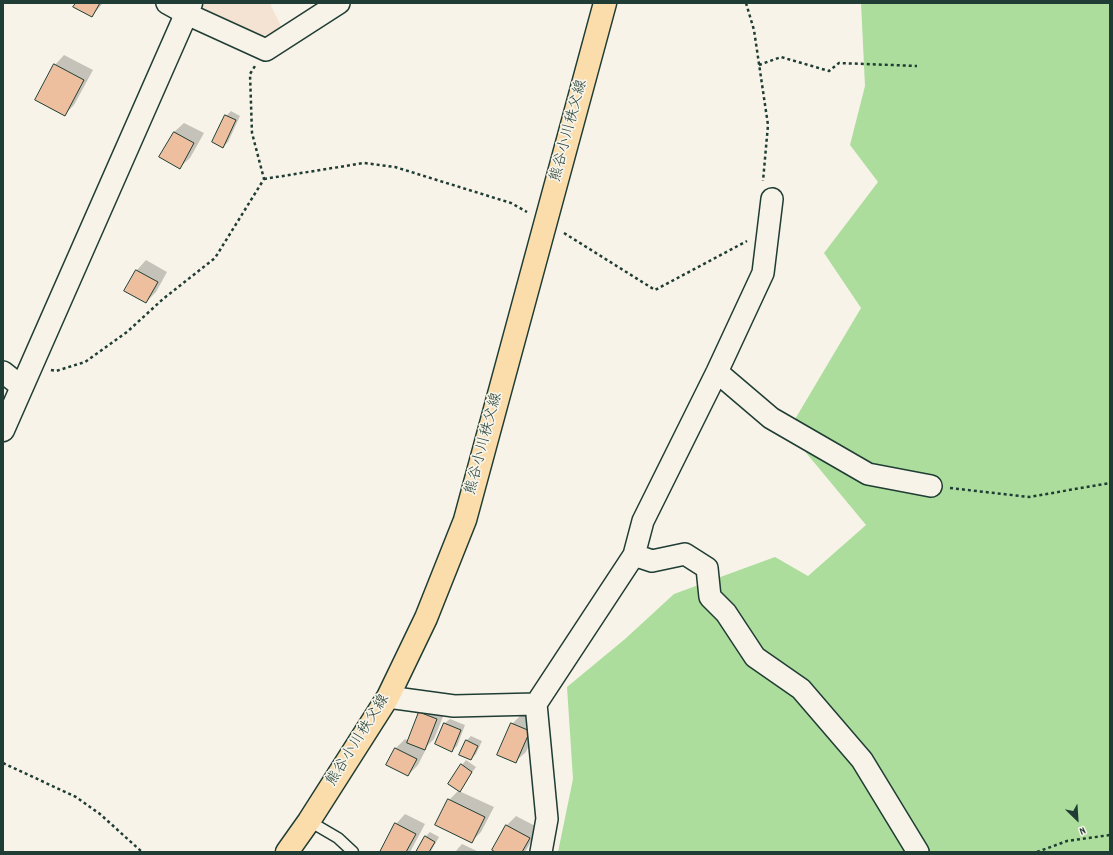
<!DOCTYPE html>
<html>
<head>
<meta charset="utf-8">
<style>
  body { margin:0 }
  #map { position:relative; width:1113px; height:855px; overflow:hidden; background:#f7f3e8; font-family:Dekko,sans-serif }
  canvas { display:block }
  .frame { position:absolute; inset:0; border:4px solid #1f3d34; pointer-events:none }
  .north { position:absolute; left:1057px; top:799px; width:40px; height:40px; -webkit-text-stroke:3px #f7f3e8; paint-order:stroke; rotate:155deg; font-size:11px; font-weight:700; line-height:16px; text-align:center; color:#1f3d34 }
  .north::after { content:''; display:block; margin:auto; width:14px; height:18px; background:#1f3d34; clip-path:polygon(50% 0,100% 100%,50% 72%,0 100%) }
</style>
</head>
<body>
<div id="map">
<canvas width="1113" height="855"></canvas>
<div class="frame"></div>
<div class="north">N</div>
</div>
<script>
const context = document.querySelector('canvas').getContext('2d');
context.lineJoin = 'round';
function fillPath(path, color) {
  context.fillStyle = color;
  context.fill(path, 'evenodd');
}
function stroke(path, color, width, dash) {
  context.strokeStyle = color;
  context.lineWidth = width;
  context.lineCap = dash ? 'butt' : 'round';
  context.setLineDash(dash || []);
  context.stroke(path);
}
function write(font, color, halo, rows, align = 'center') {
  context.font = font + ' Dekko,"Klee One",sans-serif';
  context.lineWidth = 3.5;
  context.setLineDash([]);
  context.textBaseline = 'middle';
  context.strokeStyle = halo;
  context.fillStyle = color;
  for (const [text, x, y, turn = 0] of rows) {
    context.save();
    context.translate(x, y);
    context.rotate((+turn || 0) * Math.PI / 180);
    context.textAlign = isNaN(turn) ? turn : align;
    if (halo) context.strokeText(text, 0, 0);
    context.fillText(text, 0, 0);
    context.restore();
  }
}
const built = new Path2D(`
  M186 3H272L271 6 284 32 265 43Z`);
const green = new Path2D(`
  M861 3H1110V852H558L573 779 567 687 625 639 674 594 775 557 808 576 866 525 788 431 861 308 824 253 878 182 850 145 865 86Z`);
const shadow = new Path2D(`
  M77 3H103L92 16Z
  M64 55 93 70 74 105 65 114 55 65Z
  M231 111 240 116 228 142 223 147 226 116Z
  M184 123 204 133 190 158 180 167 174 132Z
  M146 260 167 272 156 292 146 302 126 291 137 270Z
  M430 703 446 709 434 739 425 748 426 749 418 765 408 775 395 749 405 739 409 741 420 712Z
  M522 714 539 721 526 752 516 761 512 724Z
  M450 719 465 725 457 746 452 750 436 744 445 723Z
  M471 736 482 741 476 754 471 759 466 741Z
  M466 760 476 767 459 791 494 807 481 832 471 842 449 800 459 790 462 765Z
  M405 814 425 824 410 852H381L396 824Z
  M516 816 539 828 525 852H497L507 825Z
  M430 832 439 837 431 851 419 852 425 837Z
  M462 844 479 852H455Z`);
const building = new Path2D(`
  M76 3H100L92 17 73 7Z
  M54 64 84 80 65 116 35 100Z
  M225 115 236 120 223 148 212 142Z
  M174 132 194 143 180 169 159 157Z
  M136 270 158 282 146 303 124 291Z
  M419 712 437 719 425 750 407 743Z
  M444 723 461 730 452 752 435 744Z
  M511 723 530 731 516 763 497 755Z
  M466 740 478 746 471 760 459 755Z
  M395 748 417 759 408 776 386 765Z
  M461 764 472 772 460 792 448 784Z
  M448 799 485 817 472 843 435 825Z
  M395 823 416 834 406 852H380Z
  M506 825 530 838 522 852H495L492 850Z
  M425 836 435 842 429 852H416Z`);
const path = new Path2D(`
  M746 3 754 30 768 125 763 181
  M759 65 781 57 829 71 839 63 917 66
  M264 179 364 163 395 167 511 203 527 212
  M564 233 655 290 747 241
  M51 370 56 371 85 362 127 332 163 299 215 258 264 179 252 133 250 74 255 66
  M950 488 1029 497 1110 483
  M3 763 76 797 100 814 142 852
  M1037 852 1067 841 1110 835`);
const lane = new Path2D(`
  M309 821 338 838 353 852`);
const street = new Path2D(`
  M167 3 187 14 266 50 339 3
  M3 372 22 387
  M717 372 771 418 868 474 931 486
  M634 555 652 561 685 554 707 568 710 597 726 613 755 657 801 689 862 760 918 852
  M388 697 454 706 536 704
  M541 852 547 819 536 704 634 555 643 521 717 372 763 273 772 199`);
const secondary = new Path2D(`
  M3 430 191 3`);
const primary = new Path2D(`
  M287 852 309 821 388 697 426 618 465 520 605 3`);
const streetNames = [
  ["熊谷小川秩父線",570,131,-75],
  ["熊谷小川秩父線",485,444,-75],
  ["熊谷小川秩父線",359,741,-58]
];
fillPath(built, '#f4e3d2');
fillPath(green, '#addd9d');
fillPath(shadow, '#0003');
fillPath(building, '#eebf9e');
stroke(building, '#1f3d34', 1);
stroke(lane, '#1f3d34', 13);
stroke(street, '#1f3d34', 24);
stroke(secondary, '#1f3d34', 25);
stroke(primary, '#1f3d34', 25);
stroke(path, '#1f3d34', 2.5, [3, 3]);
stroke(lane, '#f7f3e8', 10);
stroke(street, '#f7f3e8', 21);
stroke(secondary, '#f7f3e8', 22);
stroke(primary, '#fbddab', 22);
write('15px', '#1f3d34', '#f7f3e8', streetNames);
</script>
</body>
</html>
